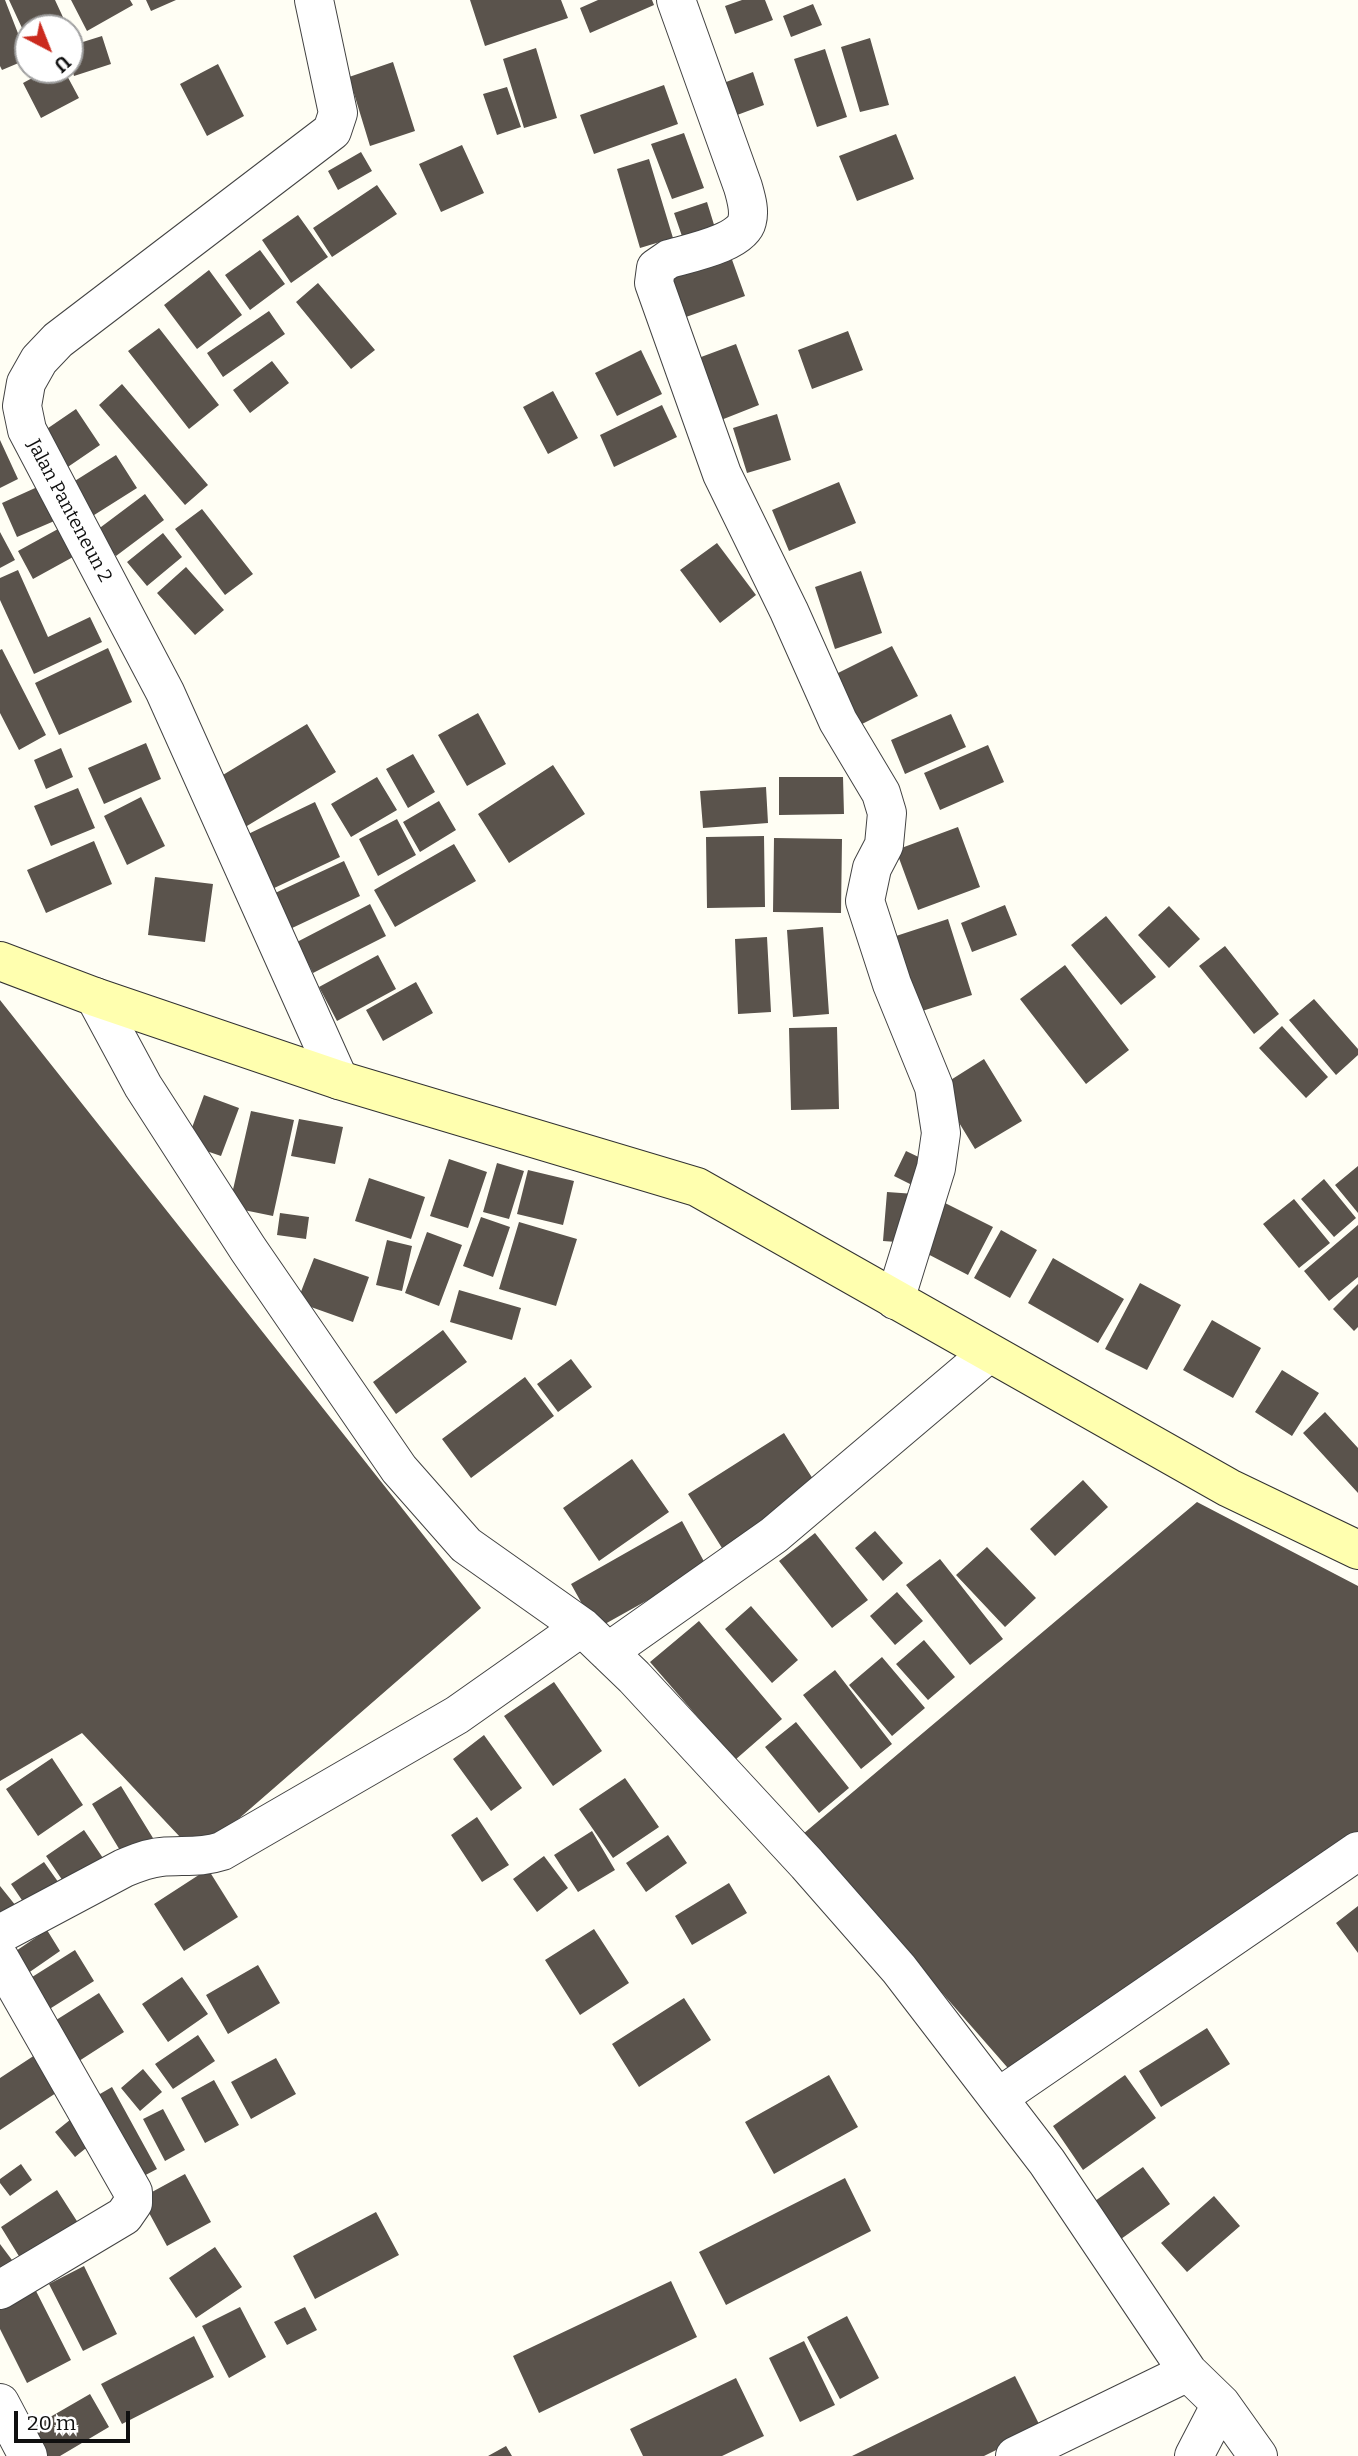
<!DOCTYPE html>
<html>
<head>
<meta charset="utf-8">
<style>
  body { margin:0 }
  #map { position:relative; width:1358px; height:2456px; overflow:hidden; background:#fffef4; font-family:Bitter,serif }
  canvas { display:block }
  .north { position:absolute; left:14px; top:14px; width:70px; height:70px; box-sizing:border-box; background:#fff; border:2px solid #9f9f9f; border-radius:50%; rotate:138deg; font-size:19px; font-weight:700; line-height:28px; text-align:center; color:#101010 }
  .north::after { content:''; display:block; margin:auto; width:24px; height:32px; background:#cb2a1e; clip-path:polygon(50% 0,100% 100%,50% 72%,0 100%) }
  .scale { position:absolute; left:14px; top:2411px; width:116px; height:32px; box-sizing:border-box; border:4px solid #101010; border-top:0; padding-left:9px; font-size:21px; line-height:24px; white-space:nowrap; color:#101010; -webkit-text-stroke:5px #fff; paint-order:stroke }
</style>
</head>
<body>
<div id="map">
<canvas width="1358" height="2456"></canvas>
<div class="north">U</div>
<div class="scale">20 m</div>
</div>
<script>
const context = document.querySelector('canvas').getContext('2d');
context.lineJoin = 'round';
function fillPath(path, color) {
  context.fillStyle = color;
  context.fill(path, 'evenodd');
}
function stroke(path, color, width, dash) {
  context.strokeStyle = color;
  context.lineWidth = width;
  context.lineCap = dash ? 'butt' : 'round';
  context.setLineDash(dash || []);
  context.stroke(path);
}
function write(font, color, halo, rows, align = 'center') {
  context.font = font + ' Bitter,serif';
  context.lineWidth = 7;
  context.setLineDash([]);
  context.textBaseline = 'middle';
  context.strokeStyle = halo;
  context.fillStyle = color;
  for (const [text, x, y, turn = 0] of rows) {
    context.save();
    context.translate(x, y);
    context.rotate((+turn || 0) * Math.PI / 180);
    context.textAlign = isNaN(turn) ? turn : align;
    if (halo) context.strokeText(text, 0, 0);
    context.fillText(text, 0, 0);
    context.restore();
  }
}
const building = new Path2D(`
  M0 0H5L28 59 2 70 0 66Z
  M9 0H55L68 28H28V41Z
  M71 0H130L133 5 87 31Z
  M146 0H176L151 11Z
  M470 0H561L568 18 485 46Z
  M598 0H652L654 5 590 33 580 8Z
  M742 0H765L773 20 735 34 725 6Z
  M813 4 822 25 791 37 783 16Z
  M102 36 111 64 74 76 70 63V46Z
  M870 38 889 105 860 112 841 47Z
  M536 48 557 118 524 128 503 59Z
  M825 49 847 117 817 127 794 59Z
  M393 62 415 131 370 146 349 77Z
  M218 64 244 116 207 136 180 84Z
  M47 70H64L79 98 41 118 23 83Z
  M753 72 764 105 721 121 710 88Z
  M664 85 678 124 594 154 580 115Z
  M507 87 521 127 497 135 483 94Z
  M684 133 704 188 672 199 651 144Z
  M896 134 914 179 857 201 839 156Z
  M462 145 484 193 441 212 419 164Z
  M361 152 372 171 338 190 328 171Z
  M649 159 673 238 640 248 617 169Z
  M377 185 397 214 332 257 313 228Z
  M707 202 715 228 683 239 674 213Z
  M298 215 328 257 291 283 262 240Z
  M260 250 285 284 250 310 225 275Z
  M730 254 745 296 686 317 670 274Z
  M209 270 242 315 197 349 164 305Z
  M318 283 375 350 351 369 296 302Z
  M269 311 285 334 223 377 207 353Z
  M159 328 219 405 189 429 128 351Z
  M848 331 863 370 812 389 798 350Z
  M736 344 759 405 716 422 693 360Z
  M641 350 662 394 617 416 595 373Z
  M272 361 289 383 250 413 233 390Z
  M122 384 208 485 185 505 99 405Z
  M553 391 578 438 548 454 523 407Z
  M662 405 677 437 614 467 600 435Z
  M76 409 100 445 59 473 35 437Z
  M777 414 791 460 747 473 733 428Z
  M0 440 18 479 0 488Z
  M116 455 137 488 91 517 70 484Z
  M839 482 856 523 789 551 772 510Z
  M44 484 59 519 17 537 2 503Z
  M145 494 164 520 116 556 97 530Z
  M202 509 253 574 225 595 175 529Z
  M58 529 73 557 33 579 18 551Z
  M0 532 15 560 0 568Z
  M163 533 182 557 147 586 127 562Z
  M717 543 756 595 720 623 680 570Z
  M186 567 224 610 195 635 157 593Z
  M18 570 48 637 90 617 102 642 34 674 0 600V578Z
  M861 571 882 633 835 649 815 587Z
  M892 646 918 696 858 726 832 676Z
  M108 648 132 702 59 735 35 683Z
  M2 649 46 735 19 750 0 713V650Z
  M478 713 506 764 467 786 438 735Z
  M951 714 966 747 905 774 891 740Z
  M307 724 336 772 242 829 213 781Z
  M146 743 161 779 104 804 88 768Z
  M988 745 1004 782 940 810 924 773Z
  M61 748 73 777 46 789 34 760Z
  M413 754 435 792 408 808 386 769Z
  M553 765 585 814 509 863 478 814Z
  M377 777 397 810 351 837 331 804Z
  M779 777H843L844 814 779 815Z
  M766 787 768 823 703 828 700 791Z
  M78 788 95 828 51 846 34 806Z
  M141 797 165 846 127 865 104 816Z
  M439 801 456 830 420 852 403 822Z
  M315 802 340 857 270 890 244 836Z
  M397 819 416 855 378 876 359 839Z
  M958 827 980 887 918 910 896 850Z
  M764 836 765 907 707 908 706 837Z
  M774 838 842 839 841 913 773 912Z
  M94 841 112 884 46 913 27 870Z
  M454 844 476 881 395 927 374 890Z
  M344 861 360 896 290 929 273 894Z
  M155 877 213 884 205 942 148 935Z
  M370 904 386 936 313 973 297 942Z
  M1005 905 1017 935 972 952 961 923Z
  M1169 906 1200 939 1169 968 1138 935Z
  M1106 916 1156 977 1121 1005 1071 945Z
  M948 919 972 995 919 1012 896 936Z
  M823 927 829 1014 793 1017 787 930Z
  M767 937 771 1012 738 1014 735 939Z
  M1225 946 1279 1014 1254 1034 1199 966Z
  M378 955 396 989 337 1021 319 987Z
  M1065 965 1129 1050 1086 1084 1020 999Z
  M416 982 433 1013 383 1041 366 1010Z
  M1314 999 1358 1049V1055L1336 1075 1289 1020Z
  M0 1000 481 1608 197 1855 82 1733 0 1781Z
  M1282 1026 1328 1077 1306 1098 1259 1048Z
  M837 1027 839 1109 791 1110 789 1028Z
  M984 1059 1022 1121 975 1149 938 1088Z
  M204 1095 239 1108 221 1156 186 1144Z
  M251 1111 294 1120 273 1216 229 1207Z
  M299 1119 343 1127 335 1164 291 1156Z
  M906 1151 929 1162 916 1187 894 1176Z
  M449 1159 487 1172 468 1228 430 1216Z
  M497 1163 524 1171 509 1219 483 1212Z
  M1358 1166V1213L1335 1185Z
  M528 1170 574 1181 563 1225 517 1214Z
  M369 1178 425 1197 411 1239 355 1221Z
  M1324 1179 1356 1218 1334 1237 1301 1199Z
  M887 1192 915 1194 911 1243 883 1241Z
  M1294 1199 1330 1243 1299 1268 1263 1224Z
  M945 1203 993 1227 968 1275 920 1250Z
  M280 1213 309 1217 306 1239 277 1235Z
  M481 1217 510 1227 493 1277 463 1266Z
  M519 1222 577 1239 556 1306 499 1289Z
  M1358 1225V1277L1329 1301 1304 1271Z
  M1001 1230 1037 1250 1010 1298 974 1278Z
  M427 1232 462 1245 439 1306 405 1293Z
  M387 1240 412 1246 402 1291 376 1285Z
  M314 1258 369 1277 353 1322 297 1302Z
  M1053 1258 1124 1299 1098 1343 1028 1303Z
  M1140 1283 1181 1305 1147 1370 1105 1349Z
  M1358 1284V1327L1354 1331 1333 1309Z
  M459 1290 521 1308 512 1340 450 1322Z
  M1212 1320 1261 1348 1233 1398 1183 1370Z
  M443 1330 467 1362 396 1414 373 1382Z
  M571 1359 592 1387 558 1412 537 1384Z
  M1282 1370 1319 1393 1292 1436 1255 1412Z
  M525 1377 554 1416 471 1478 442 1439Z
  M1325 1412 1358 1448V1493L1303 1433Z
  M784 1433 818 1487 722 1548 688 1494Z
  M632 1459 669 1512 599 1561 563 1508Z
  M1083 1480 1108 1507 1055 1556 1030 1529Z
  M1197 1502 1358 1586V1833L1021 2083 803 1834Z
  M682 1521 707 1567 596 1629 571 1584Z
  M875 1531 903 1563 883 1581 855 1548Z
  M815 1533 868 1600 832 1628 779 1561Z
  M987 1547 1036 1598 1005 1627 956 1575Z
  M940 1559 1003 1639 970 1665 906 1585Z
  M897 1592 923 1621 895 1645 870 1616Z
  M751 1606 798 1660 772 1683 725 1629Z
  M699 1621 782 1719 735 1760 650 1662Z
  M924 1640 955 1677 928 1700 896 1664Z
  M882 1657 925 1708 892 1736 849 1685Z
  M835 1670 892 1744 861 1769 803 1695Z
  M554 1682 602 1751 553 1786 504 1716Z
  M796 1722 849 1788 819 1813 765 1747Z
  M484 1735 522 1788 491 1811 453 1759Z
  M52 1758 83 1805 38 1836 6 1789Z
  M625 1778 659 1827 613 1858 579 1809Z
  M121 1786 153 1838 124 1857 92 1804Z
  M477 1817 509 1865 482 1882 451 1835Z
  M84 1830 107 1864 69 1890 46 1856Z
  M592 1831 615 1870 578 1892 554 1855Z
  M668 1835 687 1863 646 1892 626 1863Z
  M544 1856 568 1888 537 1912 513 1879Z
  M44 1862 61 1886 28 1909 11 1884Z
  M208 1869 238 1917 184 1951 154 1904Z
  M729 1883 747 1913 692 1945 675 1916Z
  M0 1886 20 1911 0 1927Z
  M1358 1906V1953L1336 1923Z
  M594 1929 629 1983 580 2015 545 1960Z
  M47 1930 60 1951 21 1978 7 1957Z
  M75 1950 94 1981 40 2015 21 1984Z
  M258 1965 280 2003 228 2034 206 1995Z
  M182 1977 208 2014 168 2042 142 2004Z
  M99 1993 124 2032 79 2061 53 2022Z
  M684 1998 711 2040 639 2087 612 2044Z
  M1207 2028 1230 2064 1161 2107 1139 2071Z
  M198 2035 215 2061 173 2089 155 2064Z
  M35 2055 59 2091 0 2130V2078Z
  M276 2058 296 2094 251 2119 231 2082Z
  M143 2069 162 2092 140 2111 121 2088Z
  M829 2075 858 2127 774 2174 745 2122Z
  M1125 2075 1156 2118 1083 2170 1053 2126Z
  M214 2080 239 2125 205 2143 181 2098Z
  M112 2087 157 2169 138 2179 93 2098Z
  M163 2109 185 2150 165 2161 143 2119Z
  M76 2115 96 2140 75 2157 55 2132Z
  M21 2164 32 2180 10 2196 0 2183V2179Z
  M1143 2167 1170 2204 1121 2239 1095 2201Z
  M185 2174 211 2222 167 2246 141 2198Z
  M845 2178 871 2231 726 2305 699 2252Z
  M57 2190 82 2229 25 2266 1 2227Z
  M1214 2196 1240 2226 1187 2272 1161 2243Z
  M376 2212 399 2255 315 2299 293 2256Z
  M0 2244 18 2268 0 2281Z
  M215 2247 242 2287 196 2318 169 2278Z
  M84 2266 117 2334 83 2351 49 2284Z
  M671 2281 697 2337 539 2413 513 2356Z
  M36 2291 71 2360 27 2383 0 2329V2310Z
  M240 2307 266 2357 229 2378 202 2326Z
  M305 2307 317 2330 287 2345 274 2322Z
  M847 2316 879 2378 840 2399 807 2337Z
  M194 2336 214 2377 122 2424 101 2384Z
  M804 2341 835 2405 800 2422 769 2358Z
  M1015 2376 1041 2428 984 2456H852Z
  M736 2378 764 2436 722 2456H643L630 2429Z
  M90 2394 109 2427 60 2456H40L26 2431Z
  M506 2446 512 2456H488Z`);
const street = new Path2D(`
  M314 0 338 113 332 131 58 340 39 360 26 383 22 406 27 430 165 692 339 1080
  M676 0 743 187C746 198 750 210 747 221 742 243 689 253 669 259L656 268 654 283 722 474 789 611 838 721 881 793 887 813 884 845 872 868 865 901 892 984 934 1087 941 1133 936 1168 895 1300
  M95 997 143 1086 248 1249 399 1469 466 1545 582 1627 634 1677 807 1864 899 1969 1047 2162 1188 2372 1221 2404 1258 2456
  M608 1652 774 1535 989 1353
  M0 1934 124 1868C136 1863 148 1858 161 1857 183 1855 201 1858 222 1851L457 1715 582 1627
  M0 1959 133 2192V2203L124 2216 0 2290
  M999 2097 1358 1851
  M0 2403 28 2456
  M1015 2456 1188 2372
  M1194 2456 1221 2404`);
const secondary = new Path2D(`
  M0 961 95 997 339 1080 697 1187 1229 1488 1358 1550`);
const streetNames = [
  ["Jalan Panteneun 2",69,511,62]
];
fillPath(building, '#5a534c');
stroke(street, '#434343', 40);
stroke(secondary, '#323232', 40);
stroke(street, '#fff', 38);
stroke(secondary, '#ffffaf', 38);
write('19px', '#101010', '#fff', streetNames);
</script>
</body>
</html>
